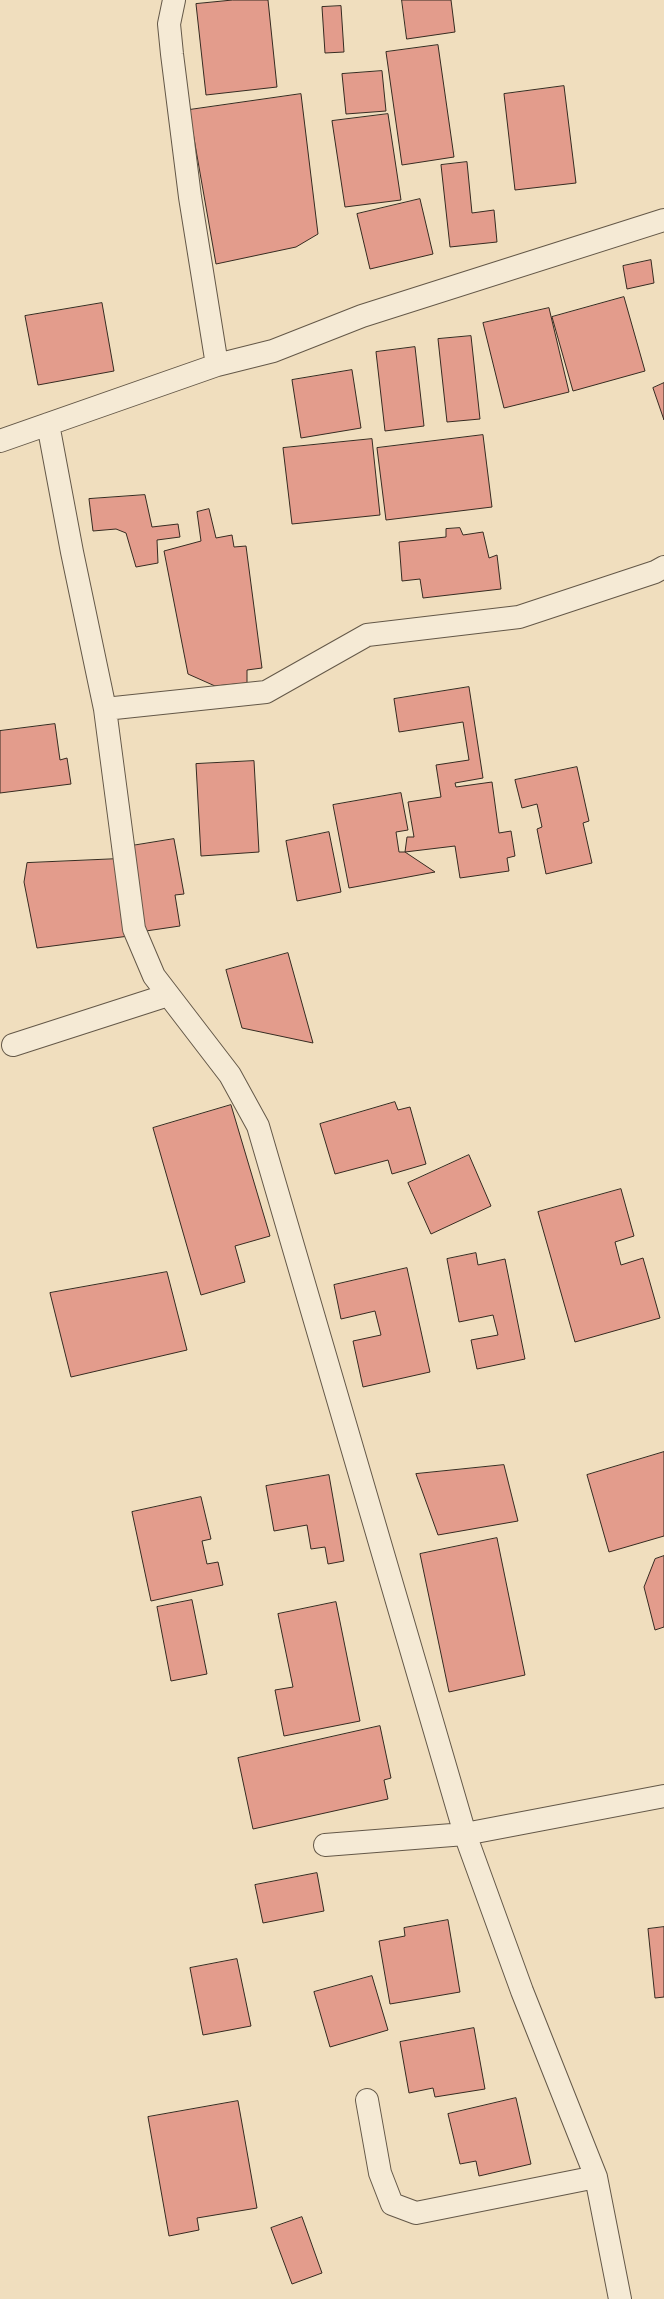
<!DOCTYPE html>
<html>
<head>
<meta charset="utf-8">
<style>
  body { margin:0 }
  canvas { display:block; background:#f0debe }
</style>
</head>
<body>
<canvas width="664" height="2299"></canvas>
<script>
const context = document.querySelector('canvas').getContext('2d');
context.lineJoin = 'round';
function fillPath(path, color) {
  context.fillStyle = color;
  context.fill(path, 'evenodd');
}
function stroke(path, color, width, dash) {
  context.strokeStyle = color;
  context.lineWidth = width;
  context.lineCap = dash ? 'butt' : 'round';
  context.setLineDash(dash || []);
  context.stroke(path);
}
const building = new Path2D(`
  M233 0H268L277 87 206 95 196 4Z
  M402 0H451L455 32 407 39Z
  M341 6 344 52 325 53 322 7Z
  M438 45 454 157 402 165 386 52Z
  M382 71 386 111 346 114 342 74Z
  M564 86 576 183 515 190 504 94Z
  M301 94 318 234 296 247 216 264 189 110Z
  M388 114 401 200 345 207 332 121Z
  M467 162 472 213 494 210 497 242 450 247 441 165Z
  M420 199 433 254 370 269 357 214Z
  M651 260 654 283 627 289 623 266Z
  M624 297 645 371 573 391 552 317Z
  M102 303 114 371 38 385 25 316Z
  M549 308 569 392 504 408 483 323Z
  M471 336 480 419 447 422 438 339Z
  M415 347 424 426 385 431 376 352Z
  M352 370 361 428 301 438 292 380Z
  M664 383V420L653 388Z
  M483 435 492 507 386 520 377 448Z
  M372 439 380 515 292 524 283 448Z
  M145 495 152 527 178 524 180 537 157 540 158 563 136 567 126 533 116 529 93 531 89 499Z
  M209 509 216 538 232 535 234 547 246 546 262 668 247 670V683L215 686 188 674 164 551 201 541 197 512Z
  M460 528 463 535 483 532 489 558 497 555 501 589 423 598 420 579 402 581 399 542 446 537V529Z
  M469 687 483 778 455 783 456 787 492 782 499 833 511 831 515 856 507 858 509 871 460 878 455 846 405 852 407 837H414L408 802 441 797 436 765 469 760 463 722 399 732 394 699Z
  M55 724 60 760 67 758 71 784 0 793V731Z
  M254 761 259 852 201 856 196 764Z
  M577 767 589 821 583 823 592 863 546 874 537 829 542 827 537 804 522 808 515 780Z
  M401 793 408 830 396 832 399 852H405L435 872 349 888 333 805Z
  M329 832 341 892 297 901 286 841Z
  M174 839 184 894 175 895 180 926 139 932 125 847Z
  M118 859 129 936 37 948 24 882 27 863Z
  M288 953 313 1043 242 1028 226 970Z
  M395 1102 398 1110 410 1107 426 1164 392 1174 388 1160 335 1174 320 1124Z
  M231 1105 270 1236 235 1246 245 1282 201 1295 153 1128Z
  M469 1155 491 1206 431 1234 408 1183Z
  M621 1189 634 1236 615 1242 621 1265 643 1258 660 1318 575 1342 538 1212Z
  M476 1253 478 1265 505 1259 525 1359 477 1369 471 1340 498 1335 493 1315 459 1322 447 1259Z
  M407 1268 430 1372 363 1387 353 1341 381 1335 375 1311 341 1319 334 1285Z
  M167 1272 187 1350 71 1377 50 1293Z
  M664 1452V1536L609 1552 587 1475Z
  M504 1465 518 1521 438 1535 416 1474Z
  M329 1475 344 1561 328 1564 325 1547 311 1549 307 1525 274 1531 266 1486Z
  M201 1497 211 1539 202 1541 207 1564 218 1562 223 1585 151 1601 132 1512Z
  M497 1538 525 1675 449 1692 420 1554Z
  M664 1556V1627L655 1630 644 1587 655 1559Z
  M192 1600 207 1674 171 1681 157 1607Z
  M336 1602 360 1721 284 1736 275 1690 293 1687 278 1614Z
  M380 1726 391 1778 384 1780 388 1799 253 1829 238 1758Z
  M317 1873 324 1911 263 1923 255 1885Z
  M448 1920 460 1992 390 2004 379 1941 405 1936 404 1928Z
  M664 1927V1997L655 1998 648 1929Z
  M237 1959 251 2026 203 2035 190 1968Z
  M372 1976 388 2030 330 2047 314 1992Z
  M474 2028 485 2089 435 2097 433 2088 409 2093 400 2042Z
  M516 2098 531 2164 479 2176 476 2161 460 2164 448 2114Z
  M238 2101 257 2208 197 2218 199 2230 169 2236 148 2117Z
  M302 2217 322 2273 292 2284 271 2228Z`);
const street = new Path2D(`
  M174 0 169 24 172 54 190 197 217 365
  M48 424 72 552 105 709 134 929 154 976 230 1075 258 1126 465 1834 522 1991 596 2177 620 2299
  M0 441 217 365 273 351 362 316 664 220
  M105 709 266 692 367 635 519 617 655 572 664 567
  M13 1045 168 995
  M325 1845 465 1834 664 1796
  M367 2100 380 2173 392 2204 416 2213 596 2177`);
fillPath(building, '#e39c8c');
stroke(building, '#362b21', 1);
stroke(street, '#645848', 24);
stroke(street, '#f5ead5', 22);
</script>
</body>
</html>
